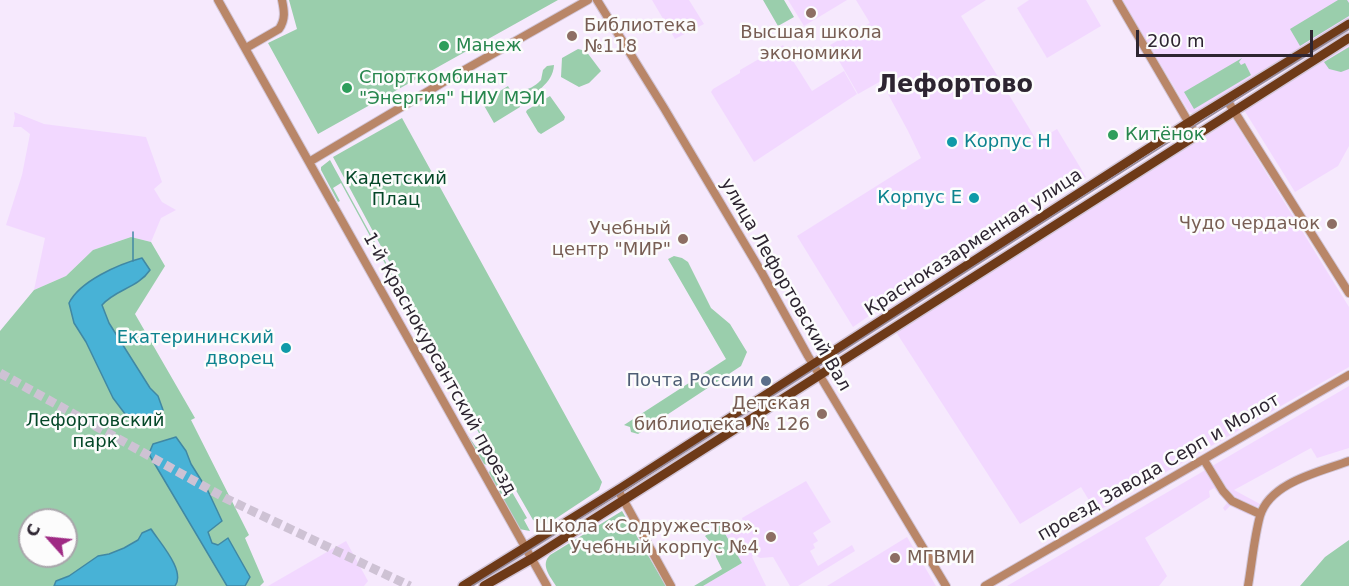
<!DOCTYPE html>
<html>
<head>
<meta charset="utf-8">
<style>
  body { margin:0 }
  #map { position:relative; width:1349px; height:586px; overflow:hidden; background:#f6e9fd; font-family:"DejaVu Sans",sans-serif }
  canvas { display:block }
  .north { position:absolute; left:18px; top:508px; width:60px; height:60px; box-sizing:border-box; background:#fcfcfc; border:2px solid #a9a6ab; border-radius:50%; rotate:297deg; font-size:16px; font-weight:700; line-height:24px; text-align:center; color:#2d2531 }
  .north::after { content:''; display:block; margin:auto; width:21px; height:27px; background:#9f2a84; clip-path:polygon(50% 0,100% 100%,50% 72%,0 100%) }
  .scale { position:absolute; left:1136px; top:30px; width:177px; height:27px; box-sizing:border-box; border:3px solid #2d2531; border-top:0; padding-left:8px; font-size:18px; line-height:21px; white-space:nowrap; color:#2d2531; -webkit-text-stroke:4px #fcfcfc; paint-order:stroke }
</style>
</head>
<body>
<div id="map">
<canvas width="1349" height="586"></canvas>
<div class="north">С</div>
<div class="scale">200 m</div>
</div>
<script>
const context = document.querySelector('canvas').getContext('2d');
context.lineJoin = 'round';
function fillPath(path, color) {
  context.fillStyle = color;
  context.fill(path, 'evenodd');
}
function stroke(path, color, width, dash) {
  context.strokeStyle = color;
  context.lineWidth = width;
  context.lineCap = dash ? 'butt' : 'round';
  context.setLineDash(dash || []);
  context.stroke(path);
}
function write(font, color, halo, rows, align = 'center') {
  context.font = font + ' "DejaVu Sans",sans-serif';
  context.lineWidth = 5;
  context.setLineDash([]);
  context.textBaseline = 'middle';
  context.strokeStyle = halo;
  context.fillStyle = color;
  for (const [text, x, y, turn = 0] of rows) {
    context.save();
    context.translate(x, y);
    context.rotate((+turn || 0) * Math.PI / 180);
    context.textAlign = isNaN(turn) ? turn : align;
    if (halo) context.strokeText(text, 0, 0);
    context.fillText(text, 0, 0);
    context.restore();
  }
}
const built = new Path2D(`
  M652 0H689L704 24 675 39Z
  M788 0H847L804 26Z
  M856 0H986L961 16 1037 141 1057 129 1086 177 938 270 929 269 924 278 853 327 797 236 921 158 908 131 881 81 858 94 830 45 870 23Z
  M1029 0H1086L1101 26 1047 58 1017 8Z
  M1122 0H1349V20L1195 114 1189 112Z
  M783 45 812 91 844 71 857 94 754 162 711 92 713 89 740 73V70Z
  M1349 45V146L1338 166 1295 192 1244 110Z
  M14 112 44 124 146 137 162 182 154 189 162 202 176 210 161 218 151 242 131 237 93 250 66 276 34 290 45 238 6 225 22 175 30 134 21 127H13L15 118Z
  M1233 119 1349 307V367L1096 512 1081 487 1020 524 896 332Z
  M1349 386V448L1317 458 1311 448 1234 490 1260 504 1249 515 1230 506 1225 511 1223 508 1227 503 1214 488 1209 491 1210 497 1145 538 1167 576 1159 586H1007Z
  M806 481 831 522 813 533 818 541 813 544 815 548 810 551 818 566 852 545 855 551 798 586H790L773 557 760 558 754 554 752 557 766 586H703L742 563 724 532 743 521 742 518Z
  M907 537 936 586H827Z
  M346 541 368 581 364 586H268Z`);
const green = new Path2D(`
  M289 0H558L318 134 268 43 297 29Z
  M763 0H784L794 17 778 26Z
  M1338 0H1347L1349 3V16L1300 46 1290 29Z
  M1349 47V69L1341 72 1329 69 1324 62Z
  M578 49 586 51 601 71 589 83 579 87 561 77 562 58Z
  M1242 58 1239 62 1241 65 1245 63 1251 75 1194 109 1184 92Z
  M554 65C553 84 534 93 521 103L517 101 520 107 494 123 482 102 508 86 514 97 513 89C526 91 532 89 541 80L543 70 547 66Z
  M550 96 565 117 564 120 541 134 538 132 526 112 527 110Z
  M402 118 602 482 599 490 546 525 533 520 454 382 333 157Z
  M330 160 425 334 424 335 341 183 333 188 340 201 338 202 321 170V167Z
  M131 237 151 242 165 266 135 314 195 418 191 420 249 535 245 538 264 582 260 586H0V331L34 290 66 276 93 250ZM30 520H66V556H30Z
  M674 256 682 258 688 262 711 308 730 324 747 352 741 366 638 434 631 432 630 427 624 425 726 359 668 259Z
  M450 377 495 460 487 465 482 463 464 430 476 447 484 443Z
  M497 466 527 518 524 520 530 531 519 529 489 473 490 470Z
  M622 511 666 586H556C550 576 540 565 550 555Z
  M720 525 742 563 703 586H694L722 569 716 557 715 548 705 536Z
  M1349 540V586H1300L1325 557Z`);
const water = new Path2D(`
  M142 258 150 270C138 288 116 289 102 305L109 323 150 388 158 396 163 410 156 418 135 427 113 398 86 342 74 323 69 303C80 281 119 264 142 258Z
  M176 437 186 451 191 464 208 491 222 521 208 532 212 543 218 545 228 538 250 577 245 586H227L150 456V451L153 444Z
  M151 529C160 543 186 571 175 586H54L56 581 69 576 98 556 109 554 124 548 138 540 142 533Z`);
const stream = new Path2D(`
  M133 261V232`);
const majorTunnel = new Path2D(`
  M0 373 225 498 410 586`);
const minor = new Path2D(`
  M218 0 547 586
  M597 0 664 108 762 273 808 356 946 586
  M1117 0 1196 135
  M246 48 279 29C286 19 284 10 282 0
  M1227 100 1349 293
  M309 162 452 77 588 0
  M1204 460 1223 491 1232 501 1260 514
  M618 490 671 586
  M985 586 1349 375
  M1248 586C1252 563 1254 538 1260 516 1270 482 1320 472 1349 461`);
const major = new Path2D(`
  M463 586 621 488 1188 123 1349 24
  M484 586 531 559 1349 38`);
const tram = new Path2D(`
  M472 586C766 404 1054 211 1349 29`);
const markers = [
  [811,13,6,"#8d6e63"],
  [572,36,6,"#8d6e63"],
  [444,46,6,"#2e9e5b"],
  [347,88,6,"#2e9e5b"],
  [1113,135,6,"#2e9e5b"],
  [952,142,6,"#0f9aa8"],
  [974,198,6,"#0f9aa8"],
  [1332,224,6,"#8d6e63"],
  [683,239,6,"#8d6e63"],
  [286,348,6,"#0f9aa8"],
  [766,381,6,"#5c6f8a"],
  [822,414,6,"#8d6e63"],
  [771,537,6,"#8d6e63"],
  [895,558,6,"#8d6e63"]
];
const educationNames = [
  ["Библиотека",584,26,"left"],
  ["№118",584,47,"left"],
  ["Высшая школа",811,33,"center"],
  ["экономики",811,54,"center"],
  ["Чудо чердачок",1320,224],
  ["Учебный",671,229],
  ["центр \"МИР\"",671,250],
  ["Детская",810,404],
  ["библиотека № 126",810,425],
  ["Школа «Содружество».",759,527],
  ["Учебный корпус №4",759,548],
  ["МГВМИ",907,558,"left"]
];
const leisureNames = [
  ["Манеж",456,46],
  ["Спорткомбинат",359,78],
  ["\"Энергия\" НИУ МЭИ",359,99],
  ["Китёнок",1125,135]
];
const cultureNames = [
  ["Корпус Н",964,142,"left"],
  ["Корпус Е",962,198],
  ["Екатерининский",274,338],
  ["дворец",274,359]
];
const parkNames = [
  ["Кадетский",396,179],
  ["Плац",396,200],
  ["Лефортовский",95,421],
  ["парк",95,442]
];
const streetNames = [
  ["Красноказарменная улица",974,243,-33],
  ["улица Лефортовский Вал",785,285,60],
  ["1-й Краснокурсантский проезд",439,364,61],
  ["проезд Завода Серп и Молот",1159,468,-30]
];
const serviceNames = [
  ["Почта России",754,381]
];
const districtNames = [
  ["Лефортово",955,86]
];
fillPath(built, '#f2d8ff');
fillPath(green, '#9aceac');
fillPath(water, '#48b2d6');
stroke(water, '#4088a4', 1.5);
stroke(stream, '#4088a4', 1.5);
stroke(majorTunnel, '#cec2d4', 9, [9, 4.5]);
stroke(minor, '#d2c6d8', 10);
stroke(major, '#d2c6d8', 12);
stroke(minor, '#b98668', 8);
stroke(major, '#6e3a18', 9);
stroke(tram, '#988d9e', 1.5);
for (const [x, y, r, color] of markers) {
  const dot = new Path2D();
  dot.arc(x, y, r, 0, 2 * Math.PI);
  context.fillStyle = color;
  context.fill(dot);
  stroke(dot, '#fcfcfc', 2);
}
write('18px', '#785e54', '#fcfcfc', educationNames, 'right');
write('18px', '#27864d', '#fcfcfc', leisureNames, 'left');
write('18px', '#0d838f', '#fcfcfc', cultureNames, 'right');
write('18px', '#044728', '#fcfcfc', parkNames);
write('18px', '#2d2531', '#fcfcfc', streetNames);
write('18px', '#4e5e75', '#fcfcfc', serviceNames, 'right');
write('bold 24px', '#2d2531', '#fcfcfc', districtNames);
</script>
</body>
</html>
